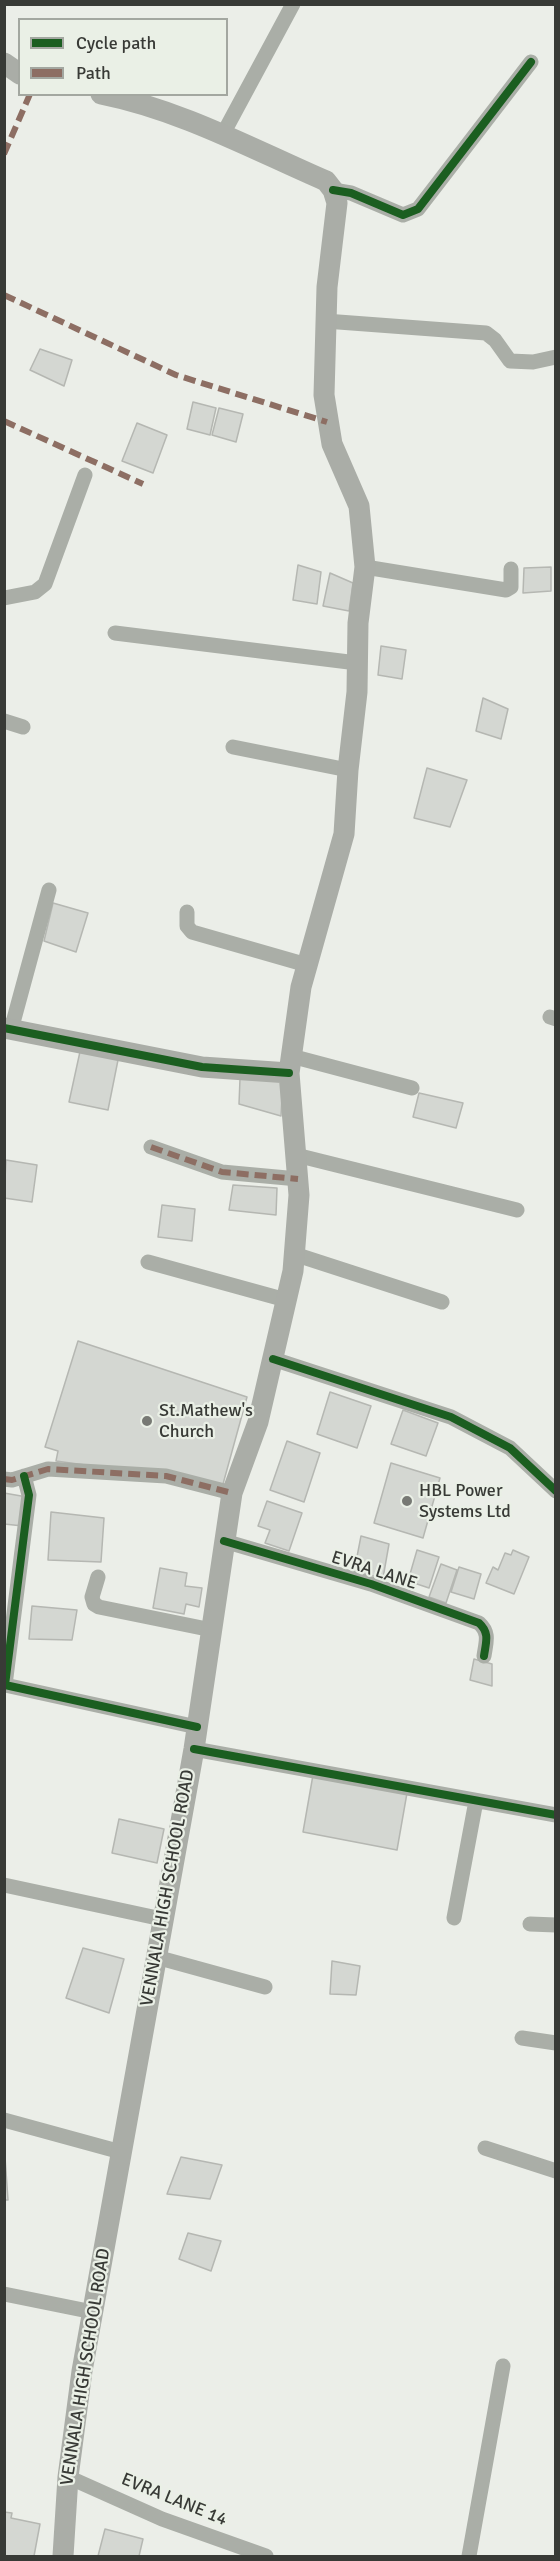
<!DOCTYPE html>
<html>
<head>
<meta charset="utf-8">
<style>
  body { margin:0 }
  #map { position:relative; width:560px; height:2561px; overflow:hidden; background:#ebeee8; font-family:Signika,sans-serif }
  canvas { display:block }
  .frame { position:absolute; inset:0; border:6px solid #383a36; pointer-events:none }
  .legend { position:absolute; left:18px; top:18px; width:210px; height:78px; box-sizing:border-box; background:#eaf0e6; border:2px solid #a3a7a0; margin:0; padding:8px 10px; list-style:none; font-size:18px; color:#383a36 }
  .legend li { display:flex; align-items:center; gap:12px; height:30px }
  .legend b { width:30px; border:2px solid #a3a7a0 }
</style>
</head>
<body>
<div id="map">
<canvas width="560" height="2561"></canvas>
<div class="frame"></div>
<ul class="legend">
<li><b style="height:8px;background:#1b5e20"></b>Cycle path</li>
<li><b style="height:8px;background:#8d6e63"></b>Path</li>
</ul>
</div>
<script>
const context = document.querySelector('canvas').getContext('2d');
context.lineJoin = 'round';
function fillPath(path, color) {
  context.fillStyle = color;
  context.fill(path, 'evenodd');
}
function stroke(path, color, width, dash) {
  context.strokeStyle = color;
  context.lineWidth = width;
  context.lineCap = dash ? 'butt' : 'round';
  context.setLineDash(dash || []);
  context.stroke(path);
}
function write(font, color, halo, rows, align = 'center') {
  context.font = font + ' Signika,sans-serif';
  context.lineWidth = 4.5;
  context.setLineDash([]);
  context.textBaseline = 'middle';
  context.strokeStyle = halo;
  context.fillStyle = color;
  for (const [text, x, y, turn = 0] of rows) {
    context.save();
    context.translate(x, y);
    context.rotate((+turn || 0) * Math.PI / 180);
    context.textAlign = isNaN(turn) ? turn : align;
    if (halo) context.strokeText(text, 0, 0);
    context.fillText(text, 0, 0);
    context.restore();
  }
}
const building = new Path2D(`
  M40 349 72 360 64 386 30 370Z
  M193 402 216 408 210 435 187 429Z
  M219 408 243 414 236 442 212 435Z
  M137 423 167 435 153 473 122 461Z
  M298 565 321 572 317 604 293 600Z
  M551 567V591L523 593 524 568Z
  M330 573 353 583 349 611 323 606Z
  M381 646 406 650 402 679 378 675Z
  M483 698 508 709 501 739 476 731Z
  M427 768 467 780 450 827 414 818Z
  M53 903 88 913 76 952 44 941Z
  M81 1047 119 1055 108 1110 69 1102Z
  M240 1079H283L281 1116 239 1104Z
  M419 1093 463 1103 456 1128 413 1117Z
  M6 1160 37 1165 32 1202 4 1198Z
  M233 1185 277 1188 276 1215 229 1210Z
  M162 1205 195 1209 192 1241 158 1237Z
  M78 1341 247 1397 223 1484 56 1461 58 1451 45 1447Z
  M330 1392 371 1406 357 1448 317 1434Z
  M403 1410 438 1423 426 1456 391 1444Z
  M287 1441 320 1453 304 1502 270 1490Z
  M391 1463 440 1478 423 1538 374 1523Z
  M4 1493 27 1497 23 1526 4 1524Z
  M267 1501 302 1513 289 1551 265 1543 270 1530 258 1526Z
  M51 1512 104 1518 101 1562 48 1560Z
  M361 1536 389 1544 383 1578 354 1572Z
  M417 1550 439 1557 429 1588 408 1581Z
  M513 1550 529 1557 514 1594 486 1583 493 1567 498 1570 505 1553 511 1555Z
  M441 1564 457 1570 446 1603 429 1597Z
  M459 1567 481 1574 474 1599 451 1592Z
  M160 1568 187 1573 185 1586 202 1588 199 1607 186 1604 184 1614 153 1608Z
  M32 1606 77 1610 72 1640 29 1639Z
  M474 1659 492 1664V1686L470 1680Z
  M313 1775 407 1793 397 1850 303 1832Z
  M119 1819 164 1829 157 1863 112 1853Z
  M83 1948 124 1959 109 2013 66 1998Z
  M332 1961 360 1966 356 1995 330 1994Z
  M4 2143 8 2200H4Z
  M181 2157 222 2165 210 2199 167 2194Z
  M188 2233 221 2241 211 2271 179 2259Z
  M4 2512 12 2513 11 2518 40 2524 34 2556H4Z
  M105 2529 143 2539 139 2556H98Z`);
const street = new Path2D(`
  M223 134 293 4
  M333 190 351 193 403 215 418 209 531 62
  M325 321 486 333 495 340 510 361 533 362 556 357
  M365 567 506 590 511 587V569
  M4 598 35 592 45 584 85 475
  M115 633 357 663
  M4 721 23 727
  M233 747 348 770
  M187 912V926L192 932 307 965
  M550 1017 556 1019
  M11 1030 49 890
  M291 1056 412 1088
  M151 1147 222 1172 298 1179
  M296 1155 517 1210
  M294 1254 442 1302
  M148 1262 286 1300
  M273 1359 451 1417 510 1448 556 1491
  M24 1476 29 1495 5 1685 197 1727
  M4 1479 12 1480 48 1469 166 1476 232 1493
  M224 1541 371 1584 479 1623C490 1633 486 1642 484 1656
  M98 1577 92 1597 94 1604 99 1607 212 1630
  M194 1749 556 1815
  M4 1885 162 1919
  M454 1918 476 1801
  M530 1924 556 1925
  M156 1957 265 1987
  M522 2038 556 2043
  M4 2120 121 2152
  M485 2148 556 2171
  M4 2294 93 2312
  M68 2477 162 2519 266 2556
  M469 2556 503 2366`);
const secondary = new Path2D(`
  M4 63 20 74
  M4 1028 202 1067 289 1073
  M63 2556 68 2477 82 2371 194 1749 232 1493 258 1422 293 1271 299 1195 289 1073 301 987 344 834 348 770 357 692 358 623 365 567 359 506 332 444 324 395 327 287 337 203 333 190 326 181C252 149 181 110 101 94`);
const quiet = new Path2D(`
  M4 154 30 94
  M4 295 176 375 327 422
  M4 421 143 484
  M151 1147 222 1172 298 1179
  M4 1479 12 1480 48 1469 166 1476 232 1493`);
const cycleway = new Path2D(`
  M333 190 351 193 403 215 418 209 531 62
  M4 1028 202 1067 289 1073
  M273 1359 451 1417 510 1448 556 1491
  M24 1476 29 1495 5 1685 197 1727
  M224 1541 371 1584 479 1623C490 1633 486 1642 484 1656
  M194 1749 556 1815`);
const markers = [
  [147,1421,6,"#777974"],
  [407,1501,6,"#777974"]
];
const poiNames = [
  ["St.Mathew's",159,1411],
  ["Church",159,1432],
  ["HBL Power",419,1491],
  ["Systems Ltd",419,1512]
];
const streetNames = [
  ["EVRA LANE",374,1571,18],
  ["VENNALA HIGH SCHOOL ROAD",168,1888,-80],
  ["VENNALA HIGH SCHOOL ROAD",86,2367,-81],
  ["EVRA LANE 14",174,2500,22]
];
fillPath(building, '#d4d7d2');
stroke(building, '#b5b7b2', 1.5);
stroke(street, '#aaaea7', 15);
stroke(secondary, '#aaada7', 21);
stroke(quiet, '#8d6e63', 6, [12, 6]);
stroke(cycleway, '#1b5e20', 8);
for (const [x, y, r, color] of markers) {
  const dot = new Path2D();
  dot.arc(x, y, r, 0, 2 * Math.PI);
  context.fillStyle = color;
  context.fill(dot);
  stroke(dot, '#eaf0e6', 2);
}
write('18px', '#383a36', '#eaf0e6', poiNames, 'left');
write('18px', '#383a36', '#eaf0e6', streetNames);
</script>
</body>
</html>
